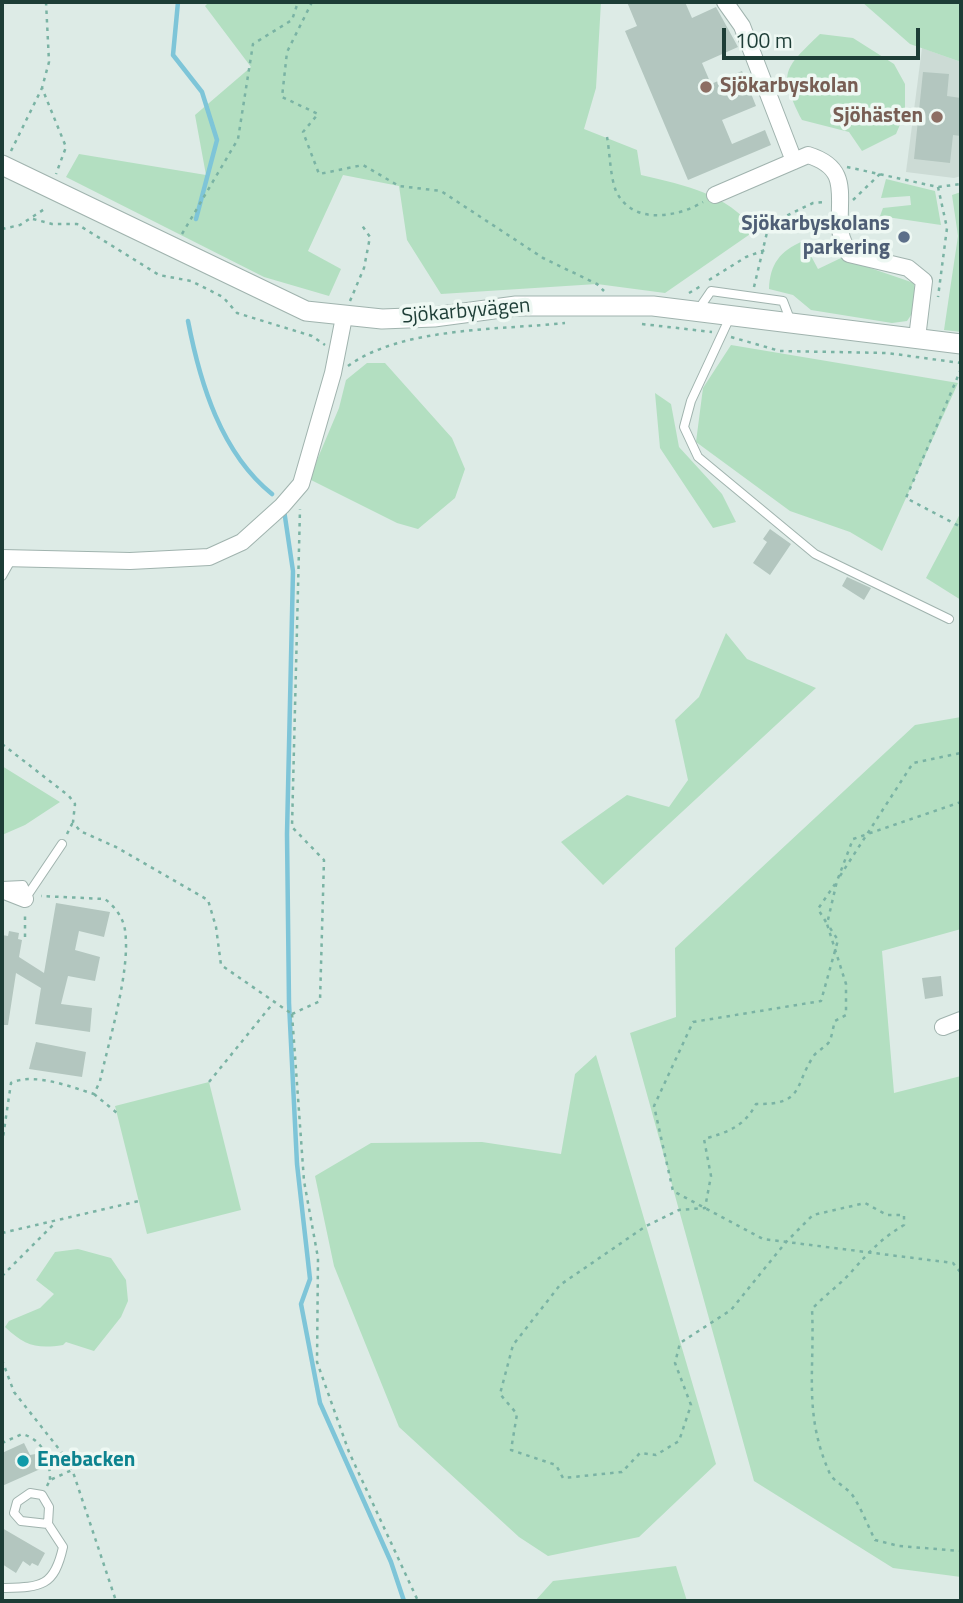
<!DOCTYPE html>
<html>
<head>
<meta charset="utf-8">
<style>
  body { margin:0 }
  #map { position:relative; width:963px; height:1603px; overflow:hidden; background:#ddebe6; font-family:"Titillium Web",sans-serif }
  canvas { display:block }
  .frame { position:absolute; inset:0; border:4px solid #1d3d36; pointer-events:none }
  .scale { position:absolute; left:722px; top:28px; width:198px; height:32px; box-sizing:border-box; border:4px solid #1d3d36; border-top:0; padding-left:9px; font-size:21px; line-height:24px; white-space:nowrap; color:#1d3d36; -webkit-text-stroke:5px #eef8f3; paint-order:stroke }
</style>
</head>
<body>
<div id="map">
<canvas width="963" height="1603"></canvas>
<div class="frame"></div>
<div class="scale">100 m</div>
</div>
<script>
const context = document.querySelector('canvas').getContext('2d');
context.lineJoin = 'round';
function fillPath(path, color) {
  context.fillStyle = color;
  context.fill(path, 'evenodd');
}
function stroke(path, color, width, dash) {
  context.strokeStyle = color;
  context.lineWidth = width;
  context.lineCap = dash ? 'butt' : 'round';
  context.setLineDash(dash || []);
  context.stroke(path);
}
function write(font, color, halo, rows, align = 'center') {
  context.font = font + ' "Titillium Web",sans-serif';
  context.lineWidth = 7;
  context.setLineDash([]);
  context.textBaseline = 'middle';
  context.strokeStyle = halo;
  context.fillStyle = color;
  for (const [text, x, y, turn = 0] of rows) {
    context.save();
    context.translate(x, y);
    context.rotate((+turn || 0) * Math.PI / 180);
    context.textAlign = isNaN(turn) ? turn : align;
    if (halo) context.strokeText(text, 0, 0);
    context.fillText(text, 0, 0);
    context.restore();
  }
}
const built = new Path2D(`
  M922 48 961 62V176L954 178 906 172Z`);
const green = new Path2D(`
  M209 2H601L596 88 584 129 637 150 641 175C688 186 724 193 756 230L665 293 597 284 441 294 407 240 399 186 343 175 308 251 341 269 329 296 264 277 66 177 79 154 206 175 195 115 251 67 205 6Z
  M862 2H961V62L910 44Z
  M820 34 853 38 894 64 905 84V113L896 134 862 151 849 132 802 120C778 72 783 70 820 34Z
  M886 179 935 191 941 225 880 216 883 208 911 205 910 196 881 198Z
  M961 192V332L944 330 958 236 952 195Z
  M803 241 818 269 841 258 914 283 918 305 907 321 892 323 811 310 793 295 769 289C770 264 780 251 803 241Z
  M731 345 958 383 882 551 850 532 790 511 696 442 703 388Z
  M367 363H385L452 438 465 469 455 498 418 529 397 523 309 479 339 408 346 380Z
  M655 393 671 404 679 447 722 494 736 522 713 528 660 448Z
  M961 512V600L926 578Z
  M726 633 747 659 816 688 603 885 561 842 627 795 669 807 688 780 675 720 699 697Z
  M961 717V929L882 951 894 1093 961 1076V1577L893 1568 754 1481 630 1033 676 1017 675 948 915 725Z
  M2 766 60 802 25 825 2 835Z
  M596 1055 716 1464 639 1537 548 1556 519 1537 399 1427 334 1266 315 1176 371 1143 482 1142 561 1154 575 1074Z
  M209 1082 241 1210 147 1234 115 1106Z
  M78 1249 111 1258 126 1280 128 1301 121 1317 94 1351 66 1342 63 1345C37 1349 25 1346 5 1327L9 1321 40 1308 54 1294 36 1280 55 1252Z
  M676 1566 687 1601H535L553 1581Z`);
const stream = new Path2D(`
  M178 2 173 55 202 92 217 140 196 219
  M188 321C200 383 221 453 272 494
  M284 510 293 571 287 834 289 1003 297 1164 310 1279 301 1304 320 1403 391 1562 404 1601`);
const building = new Path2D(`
  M627 2H685L692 18 716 7 738 47 702 63 711 84 742 71 756 106 722 120 732 144 765 130 771 145 688 180 625 31 637 26Z
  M923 72 949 74 947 96 961 98V136L953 135 950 163 914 159Z
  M770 529 791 544 770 575 753 563 767 542 763 539Z
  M847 577 871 588 864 600 842 586Z
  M56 903 110 912 104 937 79 931 75 950 100 957 95 981 68 976 61 1004 92 1008 90 1032 35 1024 41 988 16 973 8 1025H2V935L8 936 9 931 19 933 18 939 22 940 19 957 44 973Z
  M941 976 943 996 925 999 922 978Z
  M36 1042 86 1052 82 1077 29 1069Z
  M24 1443 30 1455 41 1453 47 1466 2 1486V1453Z
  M2 1528 45 1553 38 1566 32 1563 30 1566 23 1561 16 1573 2 1564Z`);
const path = new Path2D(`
  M46 2 49 62 42 88 66 147 56 174
  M312 2 287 52 282 97 318 114 303 132 319 174 363 165 399 186 441 191 543 258 597 284 604 291
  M607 137C610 153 610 176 616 191 632 225 676 218 703 202
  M11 151 42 88
  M847 167 938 187 961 184
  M938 187 947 228 938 297
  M853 200 881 173
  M33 219 52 224H77L159 275 191 281 223 297 237 313 312 336 325 345
  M2 229 20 225 46 208
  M182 234 238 139 253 44 292 20 298 2
  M709 280 746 257 765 250
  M754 287 769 224 813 203 826 202
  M689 293 701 286
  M350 301 364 268 370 237 361 224
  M642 324 712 332
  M731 337 780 351 887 353 961 363
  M348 366C401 327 500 330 565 323
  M961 369 906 498 961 527
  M2 744 69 796 75 804 73 822 80 831 116 847 208 900 216 927 221 965 292 1014
  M961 802 853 839 837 881 827 924 846 984V1015L835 1021C833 1027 832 1037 829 1042 825 1048 816 1051 813 1057 794 1086 804 1105 756 1104 744 1127 728 1132 704 1139L711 1176 705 1208 679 1210 646 1226 560 1285 513 1345 500 1394 517 1414 511 1450 556 1465 563 1478 622 1472 640 1453 656 1455 679 1441 691 1405 675 1363 680 1343 731 1310 786 1242 813 1215 865 1203 887 1215H904V1225C882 1238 870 1251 853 1270 841 1284 825 1295 812 1309 815 1371 803 1414 830 1474 835 1483 847 1487 853 1496 862 1510 868 1526 875 1540L899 1546 961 1551
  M67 834 73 822
  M840 876 913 763 961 753
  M826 922 818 909 835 884
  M830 928 838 940 821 1001 693 1022 654 1106 673 1191 763 1239 953 1263 961 1273
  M25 937V914
  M292 1014 304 1181 318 1258 317 1362 349 1452 418 1601
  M292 1014 320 1001 324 860 292 827 300 509
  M209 1082 274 1002
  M94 1094 117 1113
  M2 1144 11 1083C34 1072 71 1087 94 1094L100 1081C109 1040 131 970 125 930 123 917 115 907 105 899L41 896
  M2 1233 139 1201
  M2 1276 54 1224
  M2 1360 14 1392 70 1463 116 1601
  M2 1443 22 1434C44 1440 50 1460 50 1480
  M47 1486 50 1480 72 1470`);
const service = new Path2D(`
  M698 310 711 291 783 301 791 322
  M730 317 691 401 684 427 698 457 815 554 949 619
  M2 576 11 560
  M2 886 23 885 28 895
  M25 899 62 844
  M2 1588C40 1587 54 1588 63 1547L48 1524 49 1507 42 1495 30 1493 17 1502 14 1513 21 1521 48 1524`);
const minor = new Path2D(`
  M725 2 742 26 794 161
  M715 195 808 155C850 168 838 194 840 228 840 237 845 246 849 254L908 268 924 281 917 338
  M2 558 130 561 209 557 242 542 282 506 301 484 333 373 344 317
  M2 890 25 899
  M943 1027 961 1020`);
const tertiary = new Path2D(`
  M2 165 306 311 382 319 434 317 516 306H653L961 344`);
const markers = [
  [706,87,7,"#8d6e63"],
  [937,117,7,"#8d6e63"],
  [904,237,7,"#5c6f8a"],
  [23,1461,7,"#0f9aa8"]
];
const educationNames = [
  ["Sjökarbyskolan",720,87],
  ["Sjöhästen",923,117,"right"]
];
const serviceNames = [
  ["Sjökarbyskolans",890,225],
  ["parkering",890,249]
];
const streetNames = [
  ["Sjökarbyvägen",466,312,-5]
];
const cultureNames = [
  ["Enebacken",37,1461]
];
fillPath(built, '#ccdbd5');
fillPath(green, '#b3dfc1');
stroke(stream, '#7ec5d8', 4.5);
fillPath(building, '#b3c6bf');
stroke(service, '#a0b3ae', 10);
stroke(minor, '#a0b3ae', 18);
stroke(tertiary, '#a0b3ae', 21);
stroke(path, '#7ab3a4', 2.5, [3.5, 5]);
stroke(service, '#fff', 8);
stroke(minor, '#fff', 16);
stroke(tertiary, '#fff', 19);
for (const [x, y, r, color] of markers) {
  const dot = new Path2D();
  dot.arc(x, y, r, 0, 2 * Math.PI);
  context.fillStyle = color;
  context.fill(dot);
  stroke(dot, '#eef8f3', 2.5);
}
write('bold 21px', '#785e54', '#eef8f3', educationNames, 'left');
write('bold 21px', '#4e5e75', '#eef8f3', serviceNames, 'right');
write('21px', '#1d3d36', '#eef8f3', streetNames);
write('bold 21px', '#0d838f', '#eef8f3', cultureNames, 'left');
</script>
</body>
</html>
